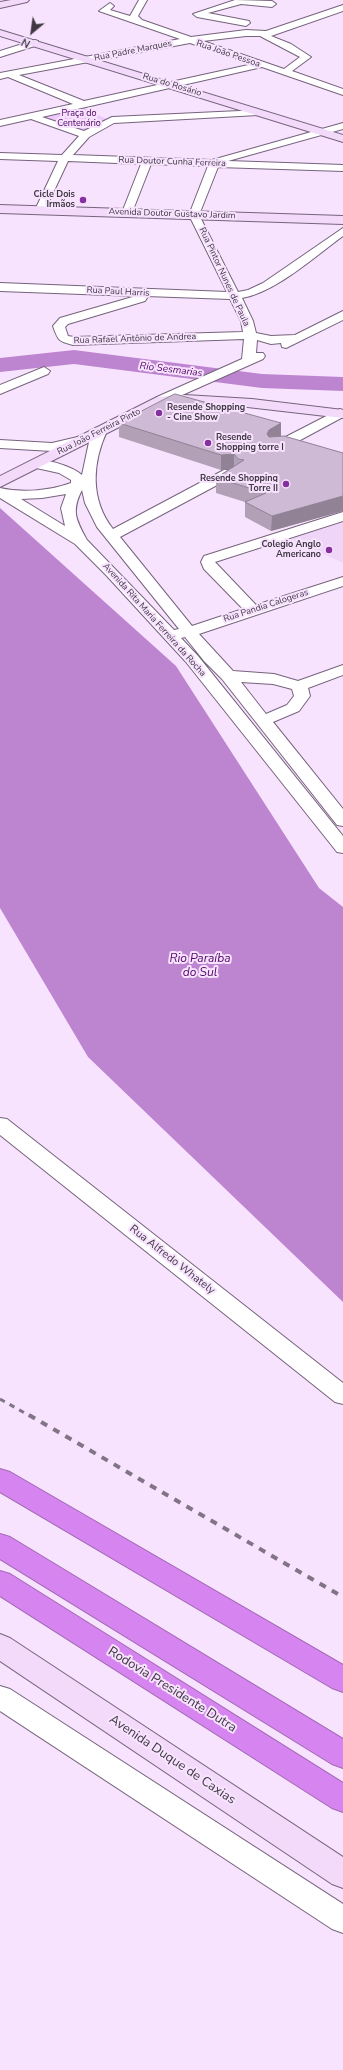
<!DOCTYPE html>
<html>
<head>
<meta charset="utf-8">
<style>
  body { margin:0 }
  #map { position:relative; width:343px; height:2070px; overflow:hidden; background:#f8e3ff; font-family:"Nunito Sans",sans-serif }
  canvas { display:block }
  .north { position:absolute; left:12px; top:12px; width:40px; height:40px; -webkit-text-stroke:3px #f8e3ff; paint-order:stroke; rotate:209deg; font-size:11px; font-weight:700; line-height:16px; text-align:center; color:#3f3742 }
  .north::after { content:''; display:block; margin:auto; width:14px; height:18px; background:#3f3742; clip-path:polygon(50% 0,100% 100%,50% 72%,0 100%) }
</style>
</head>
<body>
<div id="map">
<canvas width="343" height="2070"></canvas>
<div class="north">N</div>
</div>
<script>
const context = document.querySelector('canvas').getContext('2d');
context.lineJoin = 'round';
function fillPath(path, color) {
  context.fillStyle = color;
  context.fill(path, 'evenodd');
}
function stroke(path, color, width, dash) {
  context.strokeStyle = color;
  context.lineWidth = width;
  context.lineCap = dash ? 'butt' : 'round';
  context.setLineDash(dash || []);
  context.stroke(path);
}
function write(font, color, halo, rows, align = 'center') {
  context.font = font + ' "Nunito Sans",sans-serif';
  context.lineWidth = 4;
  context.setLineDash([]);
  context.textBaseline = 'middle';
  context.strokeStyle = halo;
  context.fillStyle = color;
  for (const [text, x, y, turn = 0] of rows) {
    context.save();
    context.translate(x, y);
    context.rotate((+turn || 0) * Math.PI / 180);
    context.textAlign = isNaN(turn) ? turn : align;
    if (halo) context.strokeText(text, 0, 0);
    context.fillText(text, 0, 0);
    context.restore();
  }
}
const built = new Path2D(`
  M343 520V563L287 537Z`);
const green = new Path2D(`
  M81 106 108 120 84 132 36 117Z`);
const water = new Path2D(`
  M0 508 176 666 319 888 343 907V1302L88 1057 0 908Z`);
const river = new Path2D(`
  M74 350 262 374 343 377V391L262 388 74 364 0 372V358Z`);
const street = new Path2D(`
  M139 0H147L138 16 142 20 191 37 246 30 266 31 343 5V11L271 36 291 44 311 57 292 71 343 89V95L262 67 42 117 84 131 112 117 261 110V114L258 115 114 123 89 137 73 155 212 160 343 123V129L228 161 343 165V171L218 167 199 215 238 292 248 290 263 283 343 228V236C314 257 276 292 242 298L253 321 256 333 271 336 295 335 343 311V320L286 348 282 347 281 343 271 344 257 340 256 353H263L265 356 263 359 162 404 157 403 156 400 157 397 242 359 244 339 73 345C58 341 58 340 53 326L60 318 136 296 0 291V283L227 292 189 215 208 166 151 164 133 210 128 213 123 210 141 164 68 161 45 210 40 213 35 210 58 161 0 159V153L62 155 79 136 31 119 0 126V120L73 104 8 77 0 79V73L180 39 99 11 110 3 114 6 110 10 130 16ZM246 36H260L300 57 284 69 203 41ZM190 43 253 64 84 101 19 75ZM146 296 230 299 241 321 243 332 74 337 68 336 65 327 68 324 145 301 147 298Z
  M235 0 272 1 276 4 272 7 241 4 208 13 249 21 250 23 246 26 197 17 193 14Z
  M35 40 38 41V45L0 57V51Z
  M44 367 50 371 48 374 0 394V385Z
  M340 409 343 410V417L280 451H270L268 448 270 445Z
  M100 427 107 431C92 463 90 500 113 529L224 470H234L236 473 234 476 120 537 192 626 243 609 204 569 201 562 204 556 343 512V521L215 562 256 605 343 577V586L199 634 233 671 274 674 298 681 343 665V675L308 688 310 696 299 711 273 722 343 809V826L337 825 222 679 204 661 185 637 181 638 198 656 343 836V853L337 852 186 662 106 575 75 544 0 498V488C22 493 49 491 71 483V480L59 473 32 467 30 464 32 461C46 458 71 466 82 475L89 442 52 451 0 448V440L52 443 86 435 91 436 95 428ZM82 490 85 503 97 527 179 629 174 630 87 540C76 520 71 511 82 490ZM66 494 61 508 65 526 21 499 42 498ZM241 682 273 684 292 689 294 696 287 705 266 714Z
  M0 1118 7 1119 343 1383V1404L335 1402 0 1135Z
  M0 1686 10 1689 343 1904V1933L332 1929 0 1711Z`);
const secondary = new Path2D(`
  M11 0H29L27 2 0 8V2Z
  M0 30 343 135V142L0 36Z
  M0 205 343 216V224L0 213Z
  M185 395 252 399 343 410V418L230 405 165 404 0 487V476L157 397Z
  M0 1634 10 1638 343 1857V1888L332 1884 0 1661Z`);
const highway = new Path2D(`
  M0 1469 10 1472 343 1665V1692L332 1688 0 1492Z
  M0 1534 10 1537 343 1739V1768L332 1764 0 1559Z
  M0 1571 10 1574 343 1783V1812L332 1808 0 1596Z`);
const railFar1 = new Path2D(`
  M0 1399 30 1416`);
const rail = new Path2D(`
  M29 1415 343 1597`);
const wall = new Path2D(`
  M119 423H281V436L343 453V511L271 531 245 517V502L216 493V478L229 469 221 470 119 437Z`);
const shadedWall = new Path2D(`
  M281 423V438L269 444 267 434 269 430Z
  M234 454V468L221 470V455Z
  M343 496V511L271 531 272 516Z`);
const building = new Path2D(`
  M175 394 281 423 269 430 267 434 269 437 284 436 343 453V496L272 516 245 502 266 493 216 478 244 460 238 459 234 454 221 455 119 423Z`);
const markers = [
  [83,200,4,"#85309e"],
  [159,413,4,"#85309e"],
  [208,443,4,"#85309e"],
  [286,484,4,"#85309e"],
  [329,550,4,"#85309e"]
];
const farStreetnames = [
  ["Rua Padre Marques",133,51,-11],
  ["Rua João Pessoa",228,54,19],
  ["Rua do Rosário",172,85,17],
  ["Rua Doutor Cunha Ferreira",172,162,2],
  ["Avenida Doutor Gustavo Jardim",172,214,2],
  ["Rua Pintor Nunes de Paula",224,277,65],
  ["Rua Paul Harris",118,292,3],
  ["Rua Rafael Antônio de Andrea",135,339,-2],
  ["Rua João Ferreira Pinto",99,432,-27],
  ["Rua Pandia Calogeras",266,606,-18],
  ["Avenida Rita Maria Ferreira da Rocha",154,620,48]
];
const farParknames = [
  ["Praça do",79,114],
  ["Centenário",79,124]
];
const farPoinames = [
  ["Cicle Dois",75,195],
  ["Irmãos",75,205],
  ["Resende Shopping",167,408,"left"],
  ["- Cine Show",167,418,"left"],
  ["Resende",216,438,"left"],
  ["Shopping torre I",216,448,"left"],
  ["Resende Shopping",278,479],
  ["Torre II",278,489],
  ["Colegio Anglo",321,545],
  ["Americano",321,555]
];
const farWaternames = [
  ["Rio Sesmarias",171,370,7]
];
const streetNames = [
  ["Rua Alfredo Whately",172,1260,38]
];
const waterNames = [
  ["Rio Paraíba",200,959],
  ["do Sul",200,973]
];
const nearStreetnames = [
  ["Rodovia Presidente Dutra",172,1690,32],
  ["Avenida Duque de Caxias",172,1760,34]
];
fillPath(built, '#efd6f8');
fillPath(green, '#eec9fb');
fillPath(water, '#bd85d0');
fillPath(river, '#bd85d0');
stroke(street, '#76637c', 2);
stroke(secondary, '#76637c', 2);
stroke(highway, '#a16ab3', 2);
fillPath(street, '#fff');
fillPath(secondary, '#f3dafa');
fillPath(highway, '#d685f0');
stroke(railFar1, '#817485', 3, [5.5, 5.5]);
stroke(rail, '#817485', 4, [7, 7]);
fillPath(wall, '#b2a0b7');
fillPath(shadedWall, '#918295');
fillPath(building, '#cfbad5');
stroke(building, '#918295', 1);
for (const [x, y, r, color] of markers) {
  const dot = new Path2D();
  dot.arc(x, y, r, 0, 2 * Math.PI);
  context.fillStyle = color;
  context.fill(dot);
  stroke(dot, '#f8e3ff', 1.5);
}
write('9px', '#3f3742', '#f8e3ff', farStreetnames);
write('9px', '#4d0060', '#f8e3ff', farParknames);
write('bold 9px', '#3f3742', '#f8e3ff', farPoinames, 'right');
write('italic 10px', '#530767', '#f8e3ff', farWaternames);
write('11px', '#3f3742', '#f8e3ff', streetNames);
write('italic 12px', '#530767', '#f8e3ff', waterNames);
write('13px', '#3f3742', '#f8e3ff', nearStreetnames);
</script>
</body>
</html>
